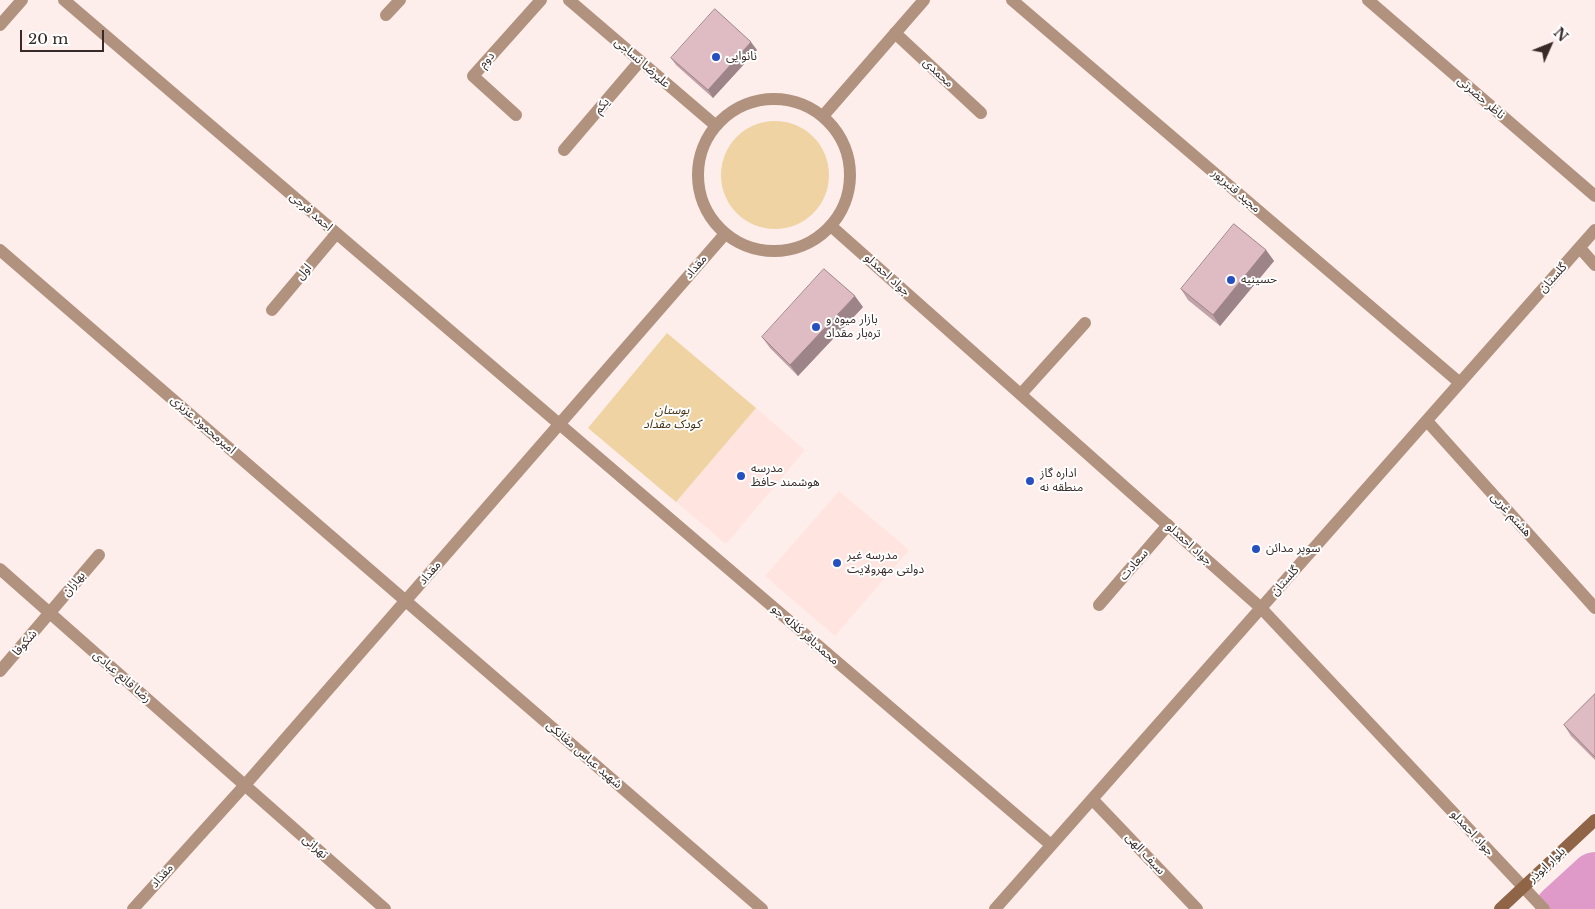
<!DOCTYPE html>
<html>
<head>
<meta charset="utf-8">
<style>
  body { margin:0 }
  #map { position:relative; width:1595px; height:909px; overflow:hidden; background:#fdeeec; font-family:"Libre Baskerville",serif }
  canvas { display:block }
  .north { position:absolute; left:1525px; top:20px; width:50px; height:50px; -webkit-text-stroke:4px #fff; paint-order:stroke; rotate:46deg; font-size:14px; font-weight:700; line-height:20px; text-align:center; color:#372a28 }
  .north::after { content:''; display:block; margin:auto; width:18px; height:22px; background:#372a28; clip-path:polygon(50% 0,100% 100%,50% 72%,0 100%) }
  .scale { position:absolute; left:20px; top:30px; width:84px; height:22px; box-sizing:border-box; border:2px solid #372a28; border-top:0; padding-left:6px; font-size:15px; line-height:18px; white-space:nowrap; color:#372a28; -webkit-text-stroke:4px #fff; paint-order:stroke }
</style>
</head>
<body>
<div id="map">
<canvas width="1595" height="909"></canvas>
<div class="north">N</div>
<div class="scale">20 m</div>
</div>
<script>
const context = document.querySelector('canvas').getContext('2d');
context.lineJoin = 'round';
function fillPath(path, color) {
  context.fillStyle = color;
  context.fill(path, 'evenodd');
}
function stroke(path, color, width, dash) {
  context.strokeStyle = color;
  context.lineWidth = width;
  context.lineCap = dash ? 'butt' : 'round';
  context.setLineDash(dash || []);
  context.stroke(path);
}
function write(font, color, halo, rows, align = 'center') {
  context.font = font + ' "Libre Baskerville","Noto Sans Arabic",serif';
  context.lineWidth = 4;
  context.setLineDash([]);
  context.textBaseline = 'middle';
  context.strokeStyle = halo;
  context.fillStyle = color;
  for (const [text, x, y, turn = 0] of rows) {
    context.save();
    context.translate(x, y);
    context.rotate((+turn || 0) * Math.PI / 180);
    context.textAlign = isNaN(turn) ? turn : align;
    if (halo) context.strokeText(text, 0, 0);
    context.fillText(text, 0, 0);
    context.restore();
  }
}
const built = new Path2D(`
  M756 408 805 450 726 544 676 502Z
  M839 491 909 550 835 636 765 576Z`);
const green = new Path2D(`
  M721 175a54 54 0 1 1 108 0a54 54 0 1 1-108 0Z
  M667 333 756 408 676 502 588 428Z`);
const river = new Path2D(`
  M1560 909 1595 877`);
const minor = new Path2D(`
  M64 0 1051 845
  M1012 0 1460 383
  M1368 0 1595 196
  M386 15 400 0
  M895 33 981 113
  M516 115 473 76 541 0
  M564 150 640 61
  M1580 248 1595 265
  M0 250 762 909
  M272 310 336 234
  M1021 394 1085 323
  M1427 421 1595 608
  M0 569 385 909
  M1099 605 1168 525
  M0 671 99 555
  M1092 799 1197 909
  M995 909 1595 230`);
const tertiary = new Path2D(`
  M569 0 715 125
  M0 25 22 0
  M698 175a76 76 0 1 1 152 0a76 76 0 1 1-152 0Z
  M823 116 924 0
  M831 226 1261 608 1544 909
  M133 909 245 785 725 234`);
const secondary = new Path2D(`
  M1500 909 1595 820`);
const wall = new Path2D(`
  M757 50 713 98 676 65 671 58Z
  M1266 250 1274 261 1220 326 1188 300 1181 289Z
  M863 307 798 376 770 348 762 337Z
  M1595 694V760L1571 736 1564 725Z`);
const shadedWall = new Path2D(`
  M751 42 757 50 713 98 708 90Z
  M1266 250 1274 261 1220 326 1213 315Z
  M855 296 863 307 798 376 790 365Z`);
const building = new Path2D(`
  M715 9 751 42 708 90 671 58Z
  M1234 224 1266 250 1213 315 1181 289Z
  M824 269 855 296 790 365 762 337Z
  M1595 694V757L1564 725Z`);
const markers = [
  [716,57,5,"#2650bf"],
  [1231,280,5,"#2650bf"],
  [816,327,5,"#2650bf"],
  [741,476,5,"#2650bf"],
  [1030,481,5,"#2650bf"],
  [1256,549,5,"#2650bf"],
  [837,563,5,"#2650bf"]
];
const poiNames = [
  ["نانوایی",726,57],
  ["حسینیه",1241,280],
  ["بازار میوه و",826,320],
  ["تره‌بار مقداد",826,334],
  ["مدرسه",751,469],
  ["هوشمند حافظ",751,483],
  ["اداره گاز",1040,474],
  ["منطقه نه",1040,488],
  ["سوپر مدائن",1266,549],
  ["مدرسه غیر",847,556],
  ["دولتی مهرولایت",847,570]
];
const streetNames = [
  ["دوم",487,60,-48],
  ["علیرضا نساجی",642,63,41],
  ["محمدی",938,73,43],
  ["ناظر حضرتی",1481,98,41],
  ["یکم",602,106,-49],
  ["مجید قنبرپور",1236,191,41],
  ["احمد فرجی",311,212,41],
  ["مقداد",696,267,-49],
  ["اول",304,272,-50],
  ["جواد احمدلو",887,275,42],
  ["گلستان",1553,278,-48],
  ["امیرمحمود عزیزی",203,425,41],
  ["هشتم غربی",1511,515,48],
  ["جواد احمدلو",1189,544,42],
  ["سعادت",1134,565,-49],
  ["مقداد",430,573,-49],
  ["گلستان",1285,581,-48],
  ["بهاران",74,584,-50],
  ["محمدباقر کلاله جو",805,635,41],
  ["شکوفا",25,643,-49],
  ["رضا قانع عبادی",122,677,41],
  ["شهید عباس مغانکی",584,755,41],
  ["جواد احمدلو",1472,833,47],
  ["تهرانی",315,847,41],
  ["سیف الهی",1145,854,47],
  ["بلوار ابوذر",1547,865,-43],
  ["مقداد",162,876,-48]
];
const parkNames = [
  ["بوستان",672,411],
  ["کودک مقداد",672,425]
];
fillPath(built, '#ffe4df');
fillPath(green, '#f0d3a3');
stroke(river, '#e09ac9', 50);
stroke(minor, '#b1927f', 12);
stroke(tertiary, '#b1927f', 12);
stroke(secondary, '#8f6447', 12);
fillPath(wall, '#c0a2a8');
fillPath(shadedWall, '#9c8488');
fillPath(building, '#dfbcc3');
stroke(building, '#9c8488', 1);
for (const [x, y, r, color] of markers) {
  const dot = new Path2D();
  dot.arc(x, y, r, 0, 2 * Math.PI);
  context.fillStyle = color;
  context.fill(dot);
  stroke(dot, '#fff', 2);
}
write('12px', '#372a28', '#fff', poiNames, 'left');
write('12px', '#372a28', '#fff', streetNames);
write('italic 12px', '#433112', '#fff', parkNames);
</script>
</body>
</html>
